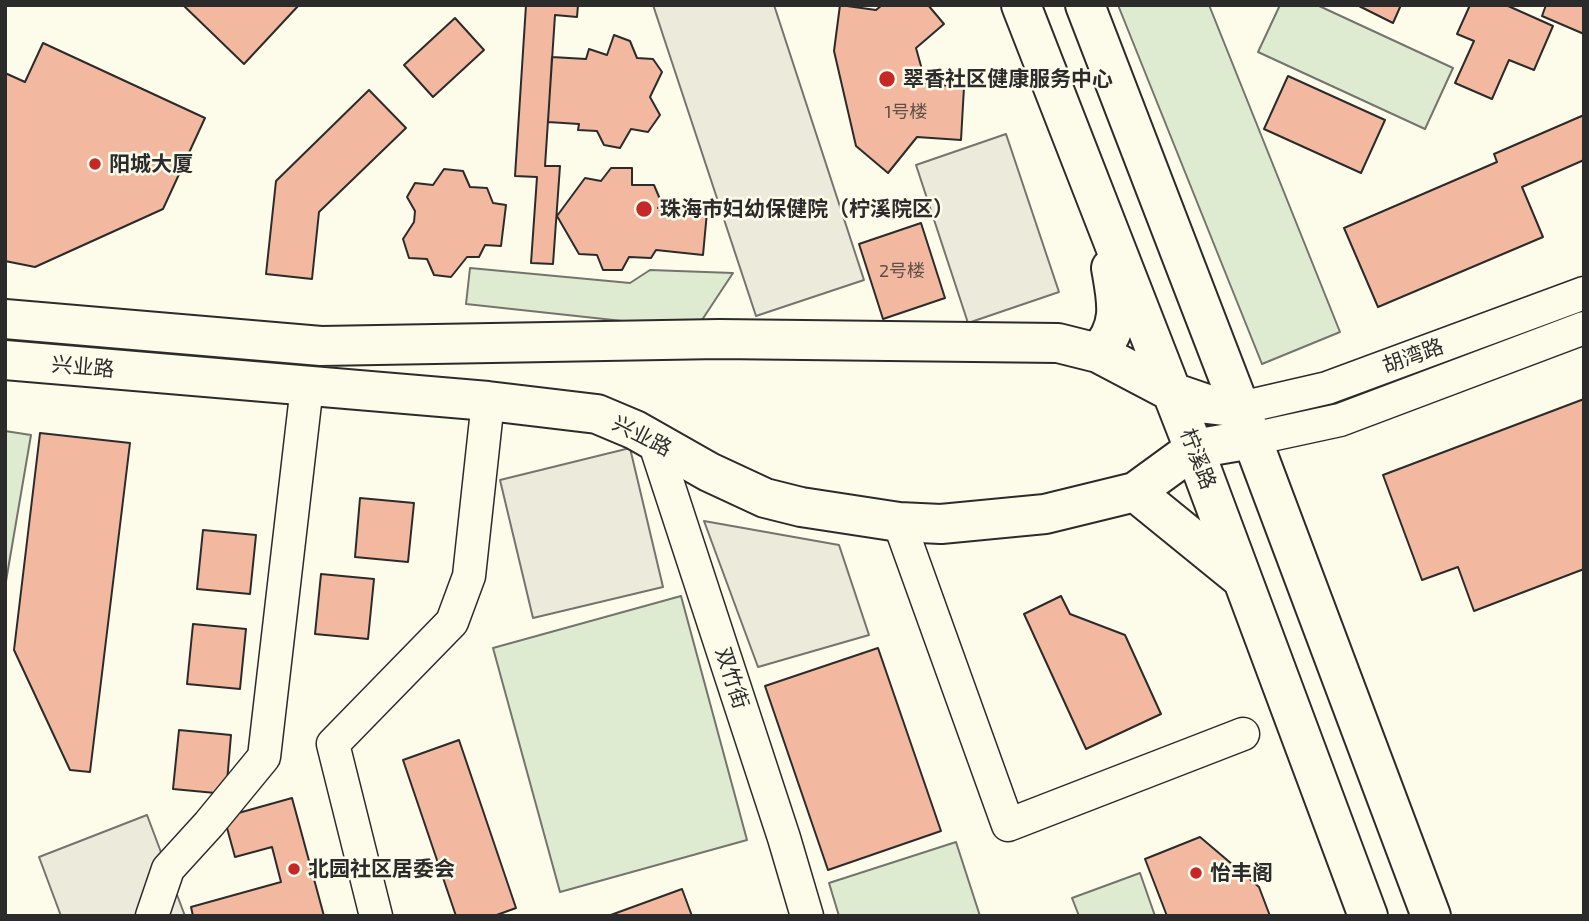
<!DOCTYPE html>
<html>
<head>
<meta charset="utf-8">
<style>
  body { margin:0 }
  #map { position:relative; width:1589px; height:921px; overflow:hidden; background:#fdfbea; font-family:"Exo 2",sans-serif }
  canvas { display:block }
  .frame { position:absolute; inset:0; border:7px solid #2b2b2b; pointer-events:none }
</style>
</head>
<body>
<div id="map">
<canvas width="1589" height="921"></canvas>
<div class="frame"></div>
</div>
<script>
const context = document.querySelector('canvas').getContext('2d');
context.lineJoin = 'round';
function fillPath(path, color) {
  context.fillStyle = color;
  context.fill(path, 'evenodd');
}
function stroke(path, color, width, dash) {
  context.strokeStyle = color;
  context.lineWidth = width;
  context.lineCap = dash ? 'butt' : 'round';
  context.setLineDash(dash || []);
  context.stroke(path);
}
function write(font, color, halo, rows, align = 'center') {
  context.font = font + ' "Exo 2","Noto Sans SC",sans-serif';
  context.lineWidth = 5;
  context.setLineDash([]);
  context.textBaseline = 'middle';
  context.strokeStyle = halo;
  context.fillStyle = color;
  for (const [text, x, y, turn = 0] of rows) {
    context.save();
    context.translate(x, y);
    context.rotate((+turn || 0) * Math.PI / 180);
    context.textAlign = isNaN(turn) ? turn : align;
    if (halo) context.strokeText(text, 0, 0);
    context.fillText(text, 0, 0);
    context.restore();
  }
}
const green = new Path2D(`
  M1118 5H1209L1340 332 1262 364Z
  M1280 5H1317L1453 68 1425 129 1258 52Z
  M470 268 630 283 650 270 733 273 696 329 466 304Z
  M5 431 31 435 5 587Z
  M681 596 747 840 560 892 493 648Z
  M956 842 980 916H839L829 883Z
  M1140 873 1155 916H1079L1072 898Z`);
const parking = new Path2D(`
  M653 5H774L864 280 756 316Z
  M1006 134 1059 292 968 323 916 165Z
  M630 448 663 587 533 618 500 480Z
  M704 521 839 545 869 635 758 667Z
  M147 815 185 916H61L39 857Z`);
const building = new Path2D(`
  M183 5H299L244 64Z
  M526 5H578L577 17 555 15 545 166H560L553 264 531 263 537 177 515 176Z
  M840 5 876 10 882 5H928L944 24 916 48 926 84 964 87 961 140 917 137 888 173 856 146 834 51Z
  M1357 5H1401L1393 23Z
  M1470 5H1506L1553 26 1534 70 1509 60 1492 99 1455 83 1474 41 1457 34Z
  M1546 5H1584V34L1542 16Z
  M455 18 484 50 433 97 404 65Z
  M614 35 630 41 637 58 653 59 662 72 650 97 660 115 648 132 631 129 620 148 604 145 597 131 578 130 579 124 548 122 552 57 586 59 589 49 607 55Z
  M43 43 205 118 163 209 35 267 5 261V73L25 82Z
  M1288 76 1385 120 1361 173 1264 129Z
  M369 90 406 128 319 212 312 279 266 274 276 181Z
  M1584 115V160L1522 187 1543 237 1378 307 1344 228 1497 162 1494 154Z
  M611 168H632V185H654L662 204 658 208 707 212 703 255 656 250 651 258 629 257 622 270H603L597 255 579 254 557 216 585 178 601 181Z
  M444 169 463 171 470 187 487 188 493 203 506 205 501 246 485 245 479 257H467L451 277 434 275 427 259 409 258 403 239 414 222 415 211 407 197 415 183 433 185Z
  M921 223 945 298 883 319 859 244Z
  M1584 399V569L1474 611 1458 567 1422 580 1383 475Z
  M40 433 130 443 90 772 70 770 14 650Z
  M360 498 414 503 408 562 355 557Z
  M203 530 256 535 250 594 197 589Z
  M321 574 374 579 368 639 315 634Z
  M1061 596 1070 614 1125 635 1161 714 1086 749 1024 614Z
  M193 624 246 629 240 689 187 684Z
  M878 648 941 831 828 870 765 686Z
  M179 730 231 735 226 794 173 789Z
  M459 740 516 908 494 916H456L403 760Z
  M292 798 324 916H193L191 907 281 882 272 847 235 857 224 817Z
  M1200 837 1259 887 1270 916H1167L1145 859Z
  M682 889 692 916H608Z`);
const minor = new Path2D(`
  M1240 408 1327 388 1584 293
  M1252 439 1340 420 1584 328
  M654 441 784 838 807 916
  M899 522 1008 825 1243 734
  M152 916 168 869 209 824 264 757 307 386
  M376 916 333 744 452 622 469 576 488 401`);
const major = new Path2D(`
  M1021 5 1194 449 1368 916
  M1085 5 1252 439 1431 916
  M5 319 321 346 719 339 1058 343 1098 353 1172 392 1207 404 1240 408
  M1098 353C1123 325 1117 302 1111 268
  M5 360 488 401 597 414 635 430 709 472 765 498 801 507 899 522 941 524 1045 514 1135 492 1194 449 1252 439
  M1135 492 1242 579`);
const markers = [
  [887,79,9,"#c62828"],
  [95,164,7,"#c62828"],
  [644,209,9,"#c62828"],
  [294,869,7,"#c62828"],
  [1196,873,7,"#c62828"]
];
const numberNames = [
  ["1号楼",906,112],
  ["2号楼",902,271]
];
const poiNames = [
  ["翠香社区健康服务中心",903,79],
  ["阳城大厦",109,164],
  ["珠海市妇幼保健院（柠溪院区）",660,209],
  ["北园社区居委会",308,869],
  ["怡丰阁",1210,873]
];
const streetNames = [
  ["胡湾路",1413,356,-20],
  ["兴业路",83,367,5],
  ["兴业路",642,436,27],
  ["柠溪路",1198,459,69],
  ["双竹街",732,678,72]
];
fillPath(green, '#deebd1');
stroke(green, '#74746e', 2);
fillPath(parking, '#eceadb');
stroke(parking, '#74746e', 2);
fillPath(building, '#f2b8a0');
stroke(building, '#2b2b2b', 2);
stroke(minor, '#2b2b2b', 35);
stroke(major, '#2b2b2b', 42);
stroke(minor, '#fdfbea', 32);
stroke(major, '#fdfbea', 38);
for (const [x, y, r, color] of markers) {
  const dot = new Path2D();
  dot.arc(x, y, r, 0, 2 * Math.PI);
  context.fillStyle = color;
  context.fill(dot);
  stroke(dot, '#fdfbea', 2.5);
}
write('18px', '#5d4e48', null, numberNames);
write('bold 21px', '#2b2b2b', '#fdfbea', poiNames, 'left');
write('21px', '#2b2b2b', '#fdfbea', streetNames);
</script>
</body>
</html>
